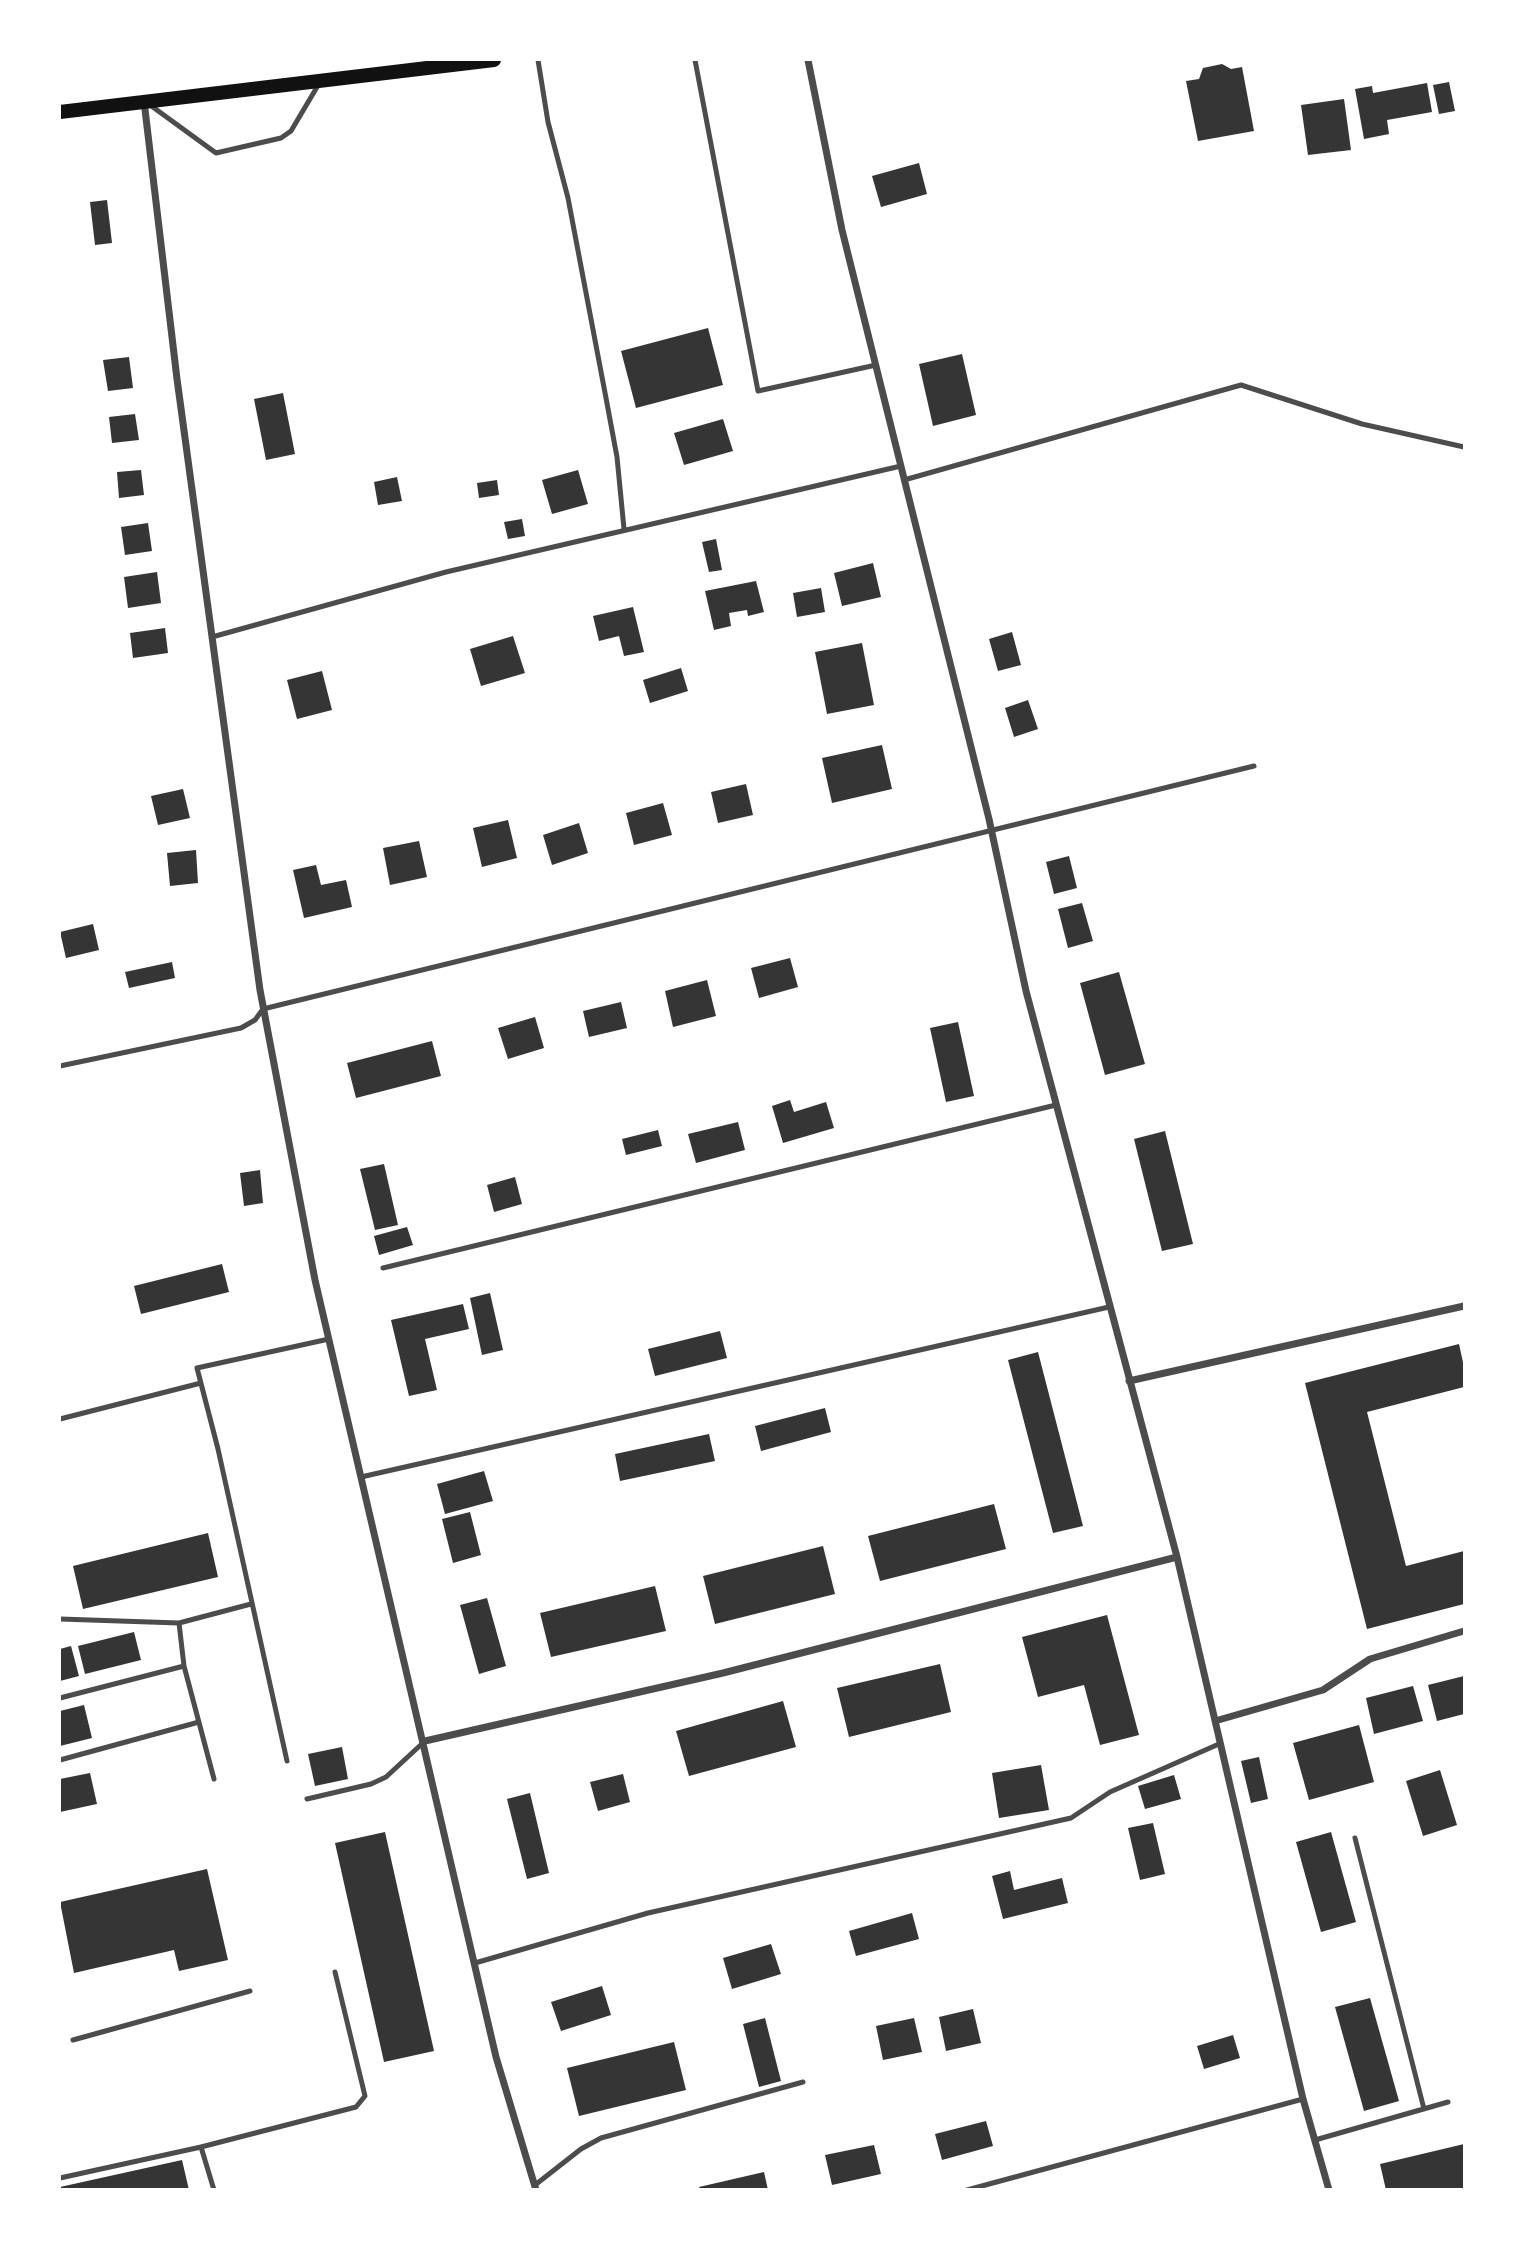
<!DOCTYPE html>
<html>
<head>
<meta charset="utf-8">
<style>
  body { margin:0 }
  #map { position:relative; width:1524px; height:2249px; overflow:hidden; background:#fff; font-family:"Source Serif 4",serif }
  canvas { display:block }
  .frame { position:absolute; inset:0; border:61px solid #fff; pointer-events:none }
</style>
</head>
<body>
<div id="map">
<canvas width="1524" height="2249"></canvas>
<div class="frame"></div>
</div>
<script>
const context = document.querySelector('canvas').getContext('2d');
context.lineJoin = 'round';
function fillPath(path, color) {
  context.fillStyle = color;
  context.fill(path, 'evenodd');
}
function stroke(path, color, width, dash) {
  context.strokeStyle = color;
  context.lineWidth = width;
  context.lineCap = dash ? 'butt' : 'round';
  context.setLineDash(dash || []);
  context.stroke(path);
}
const building = new Path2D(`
  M1222 64 1231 69 1242 67 1254 131 1198 141 1186 81 1199 79 1203 68Z
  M1449 82 1455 111 1439 114 1433 85Z
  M1427 83 1432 112 1387 120 1389 134 1364 139 1355 89 1372 86 1373 93Z
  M1344 99 1351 150 1308 155 1301 105Z
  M919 163 927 194 881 207 872 176Z
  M107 200 112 243 95 245 90 202Z
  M708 328 723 385 636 408 621 351Z
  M962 354 976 415 933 426 919 364Z
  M129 357 133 388 108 391 103 360Z
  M283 393 295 454 266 460 254 399Z
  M135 414 139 440 112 443 109 417Z
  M723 419 733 451 684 465 674 433Z
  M141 470 144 495 119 498 117 472Z
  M578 470 588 504 552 514 542 480Z
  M397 477 402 501 378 505 374 482Z
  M497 480 499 495 479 498 477 483Z
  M522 519 525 536 508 539 504 522Z
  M148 523 152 551 125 555 121 527Z
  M716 539 722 570 709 572 702 542Z
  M873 563 881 597 842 606 834 573Z
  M157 572 161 603 128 608 124 577Z
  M756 581 764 612 748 616 747 610 729 613 731 626 714 630 705 591Z
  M821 588 825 612 797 617 793 593Z
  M633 607 644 652 624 656 619 636 599 641 593 616Z
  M165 628 168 653 133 658 130 633Z
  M1012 632 1021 665 998 671 989 639Z
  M513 636 525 673 481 686 470 649Z
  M862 643 874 705 827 714 815 652Z
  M681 668 688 691 650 703 643 680Z
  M322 671 332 710 297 719 287 680Z
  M1028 700 1038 729 1014 737 1005 708Z
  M882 745 892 789 832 803 822 758Z
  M746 784 753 815 718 823 711 792Z
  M183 789 190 818 158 825 151 796Z
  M663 803 672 835 634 845 626 813Z
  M508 820 517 858 482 867 473 828Z
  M579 823 588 853 552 865 543 835Z
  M419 841 427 877 390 885 383 848Z
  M196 850 198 883 170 886 167 853Z
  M1069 856 1077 888 1054 894 1046 862Z
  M316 865 321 885 346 880 352 907 304 918 293 870Z
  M1082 903 1093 941 1068 948 1058 909Z
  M93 924 99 950 66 958 60 932Z
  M790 958 798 987 759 998 751 968Z
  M172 962 175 978 129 988 125 972Z
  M1119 972 1145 1064 1105 1075 1080 983Z
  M707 980 716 1016 673 1027 665 991Z
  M621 1002 627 1028 589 1037 583 1011Z
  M535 1017 544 1048 508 1059 498 1028Z
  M958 1022 974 1096 946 1102 930 1028Z
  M432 1041 441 1076 356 1098 347 1063Z
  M790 1100 794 1112 826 1102 834 1128 783 1143 772 1106Z
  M738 1122 745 1150 696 1163 688 1134Z
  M658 1130 662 1146 626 1155 622 1139Z
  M1165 1131 1193 1244 1162 1251 1134 1139Z
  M384 1164 398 1225 375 1230 360 1169Z
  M260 1170 263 1203 244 1206 240 1173Z
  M515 1177 522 1204 494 1212 487 1185Z
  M407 1227 413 1245 379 1255 374 1236Z
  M222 1264 229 1292 141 1314 134 1286Z
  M490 1293 503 1350 482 1355 470 1298Z
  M463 1304 469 1329 425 1339 437 1390 409 1396 391 1320Z
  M720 1331 727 1358 655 1376 648 1349Z
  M1459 1344 1464 1367V1387L1367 1412 1406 1566 1464 1551V1604L1367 1629 1305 1383Z
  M1038 1352 1083 1526 1053 1533 1008 1360Z
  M825 1408 831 1432 761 1451 755 1426Z
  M709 1434 715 1461 620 1481 615 1454Z
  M484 1471 493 1501 445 1514 437 1484Z
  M994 1504 1006 1549 880 1581 868 1536Z
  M470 1512 481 1555 453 1563 442 1519Z
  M208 1533 218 1577 83 1609 73 1566Z
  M823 1546 835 1594 715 1624 703 1576Z
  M655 1586 666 1631 551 1657 540 1613Z
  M487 1598 506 1666 479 1674 460 1605Z
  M1107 1615 1139 1735 1100 1745 1084 1685 1038 1697 1022 1637Z
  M134 1632 141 1660 85 1674 78 1646Z
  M71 1646 79 1676 60 1681V1649Z
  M940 1664 951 1712 849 1737 837 1688Z
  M1464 1676V1714L1437 1721 1428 1685Z
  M1413 1686 1423 1721 1374 1734 1366 1698Z
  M783 1701 796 1747 689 1776 676 1731Z
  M84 1705 92 1738 60 1746V1711Z
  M1359 1725 1374 1782 1309 1800 1293 1743Z
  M342 1747 348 1779 315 1786 308 1754Z
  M1259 1757 1268 1799 1251 1803 1241 1761Z
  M1041 1765 1049 1810 999 1818 992 1773Z
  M1440 1770 1457 1825 1423 1836 1406 1781Z
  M90 1773 97 1804 60 1812V1779Z
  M623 1774 630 1802 598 1811 590 1782Z
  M1174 1775 1181 1799 1145 1809 1138 1786Z
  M530 1793 549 1873 527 1879 507 1799Z
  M1153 1823 1165 1874 1140 1880 1128 1828Z
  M385 1832 434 2051 384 2062 335 1843Z
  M1331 1832 1356 1922 1321 1932 1296 1842Z
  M207 1869 228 1960 179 1971 174 1950 74 1973 60 1902Z
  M1010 1871 1014 1890 1062 1878 1068 1903 1003 1919 992 1876Z
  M912 1913 919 1939 856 1956 849 1931Z
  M771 1944 781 1974 732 1989 723 1958Z
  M602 1986 611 2015 561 2031 551 2002Z
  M1370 1998 1399 2101 1364 2111 1335 2007Z
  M973 2009 981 2043 946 2051 939 2017Z
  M765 2018 781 2081 759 2087 743 2024Z
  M914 2018 922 2052 883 2060 876 2026Z
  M1233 2035 1240 2058 1204 2069 1197 2046Z
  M674 2042 686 2090 579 2116 567 2068Z
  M986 2121 993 2146 942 2160 935 2134Z
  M1464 2144V2188L1386 2190 1380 2164Z
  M874 2145 881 2174 832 2185 825 2155Z
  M182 2160 189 2190H60V2187Z
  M764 2172 768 2190H700L699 2187Z`);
const service = new Path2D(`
  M538 60 548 122 568 198 606 398 617 457 624 529
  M695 60 758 391 876 365
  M150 105 216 153 281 138 291 131 320 82
  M904 480 1241 385 1362 424 1464 447
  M212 637 446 572 901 466
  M60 1066 241 1028 255 1020 263 1009 1254 766
  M383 1268 1056 1105
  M60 1419 201 1383
  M361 1477 1109 1307
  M60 1619 179 1623 251 1604
  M179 1623 184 1666
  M60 1698 184 1666 214 1779
  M60 1760 199 1722
  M287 1761 218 1449 197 1368 329 1339
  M307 1799 371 1784 386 1777 425 1741
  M1355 1838 1424 2109
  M475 1963 648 1913 1071 1818 1110 1792 1219 1744
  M73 2040 250 1991
  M1315 2140 1448 2102
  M201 2147 214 2190
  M60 2178 201 2147 356 2107 365 2096 335 1972
  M535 2185 581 2149 601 2138 803 2082
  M967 2190 1303 2099`);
const minor = new Path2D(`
  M808 60 842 230 989 819 1026 991 1177 1557 1303 2099 1329 2190
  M144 101 177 379 260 990 315 1280 496 2057 536 2190
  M1129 1381 1464 1306
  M1215 1721 1323 1690 1370 1659 1464 1631
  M425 1741 723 1673 1177 1557`);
const secondary = new Path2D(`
  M60 112 494 60`);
fillPath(building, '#353535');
stroke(service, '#4c4c4c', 5);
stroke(minor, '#4c4c4c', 7);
stroke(secondary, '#111', 14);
</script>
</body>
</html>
